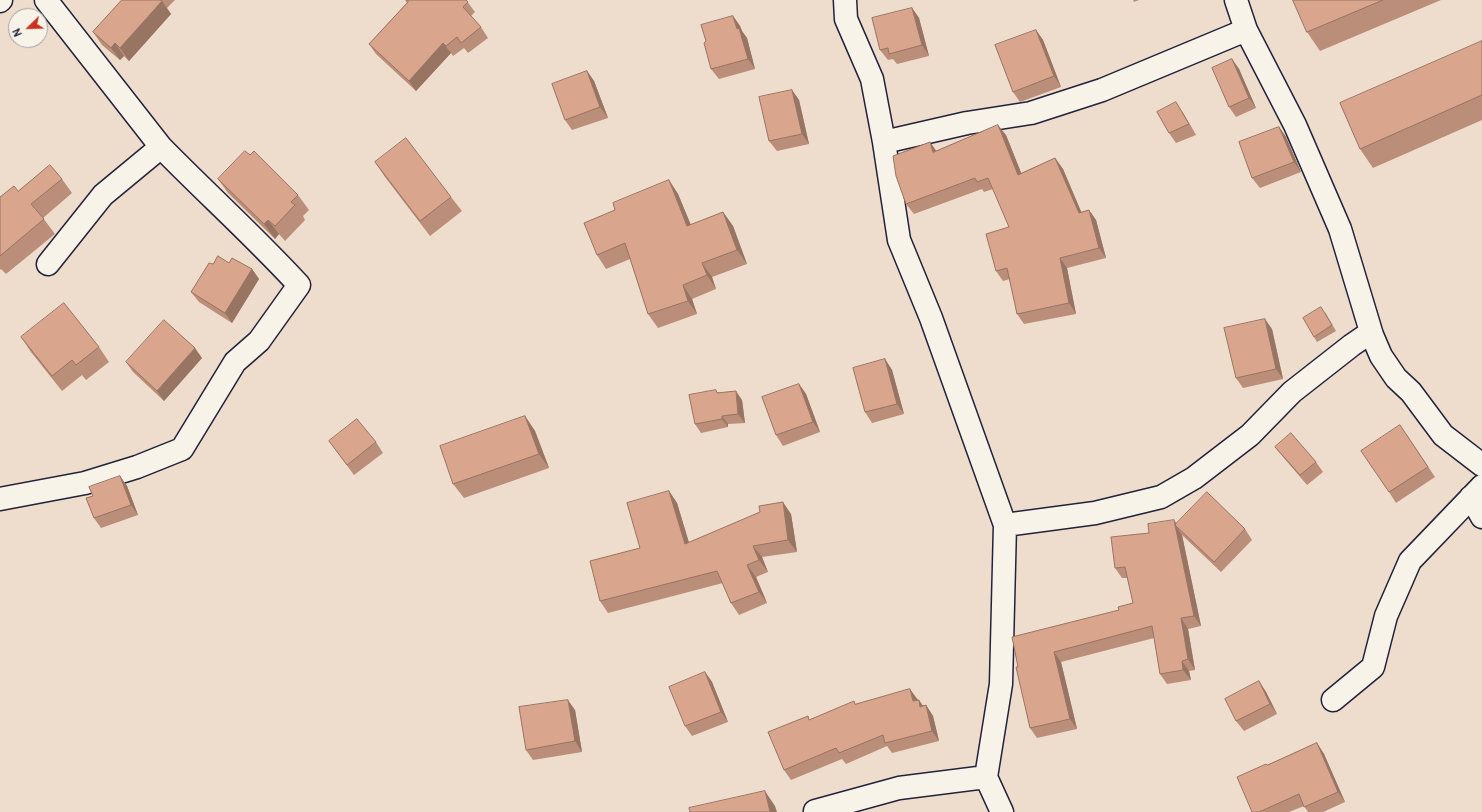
<!DOCTYPE html>
<html>
<head>
<meta charset="utf-8">
<style>
  body { margin:0 }
  #map { position:relative; width:1482px; height:812px; overflow:hidden; background:#eedccd; font-family:Pangolin,sans-serif }
  canvas { display:block }
  .north { position:absolute; left:8px; top:8px; width:40px; height:40px; box-sizing:border-box; background:#f7f3e8; border:1px solid #a29fa3; border-radius:50%; rotate:247deg; font-size:11px; font-weight:700; line-height:16px; text-align:center; color:#22223b }
  .north::after { content:''; display:block; margin:auto; width:14px; height:18px; background:#c8321e; clip-path:polygon(50% 0,100% 100%,50% 72%,0 100%) }
</style>
</head>
<body>
<div id="map">
<canvas width="1482" height="812"></canvas>
<div class="north">N</div>
</div>
<script>
const context = document.querySelector('canvas').getContext('2d');
context.lineJoin = 'round';
function stroke(path, color, width, dash) {
  context.strokeStyle = color;
  context.lineWidth = width;
  context.lineCap = dash ? 'butt' : 'round';
  context.setLineDash(dash || []);
  context.stroke(path);
}
function fillPath(path, color) {
  context.fillStyle = color;
  context.fill(path, 'evenodd');
}
const minor = new Path2D(`
  M46 0 161 147 103 195 48 264
  M845 0 846 19 872 79 884 142
  M1236 0 1246 30 1295 125 1340 229 1372 335 1381 356 1396 378 1411 392 1443 435 1482 465
  M0 1 1 0
  M1471 497 1482 517
  M0 499 85 483 137 467 182 449 235 362 259 341 299 285C255 237 207 194 161 147
  M1005 525 931 318 899 240 884 142 967 123 1031 113 1102 90 1246 30
  M1333 700 1373 667 1386 616 1410 561 1482 486
  M986 777 1001 684 1005 525 1095 513 1161 497 1194 478 1250 435 1292 392 1352 345 1371 332
  M815 811 899 788 986 777 1002 812`);
const wall = new Path2D(`
  M122 0H175L167 8 171 14 129 61 124 56 120 60 102 45 93 32Z
  M405 0H466L475 12 471 16 481 27 488 38 468 53 464 48 453 56 451 53 416 91 376 54 369 44 407 3Z
  M1133 0H1139L1134 2Z
  M1293 0H1441L1320 51 1307 32Z
  M912 8 919 18 929 56 897 64 893 59 888 60 880 50Z
  M733 16 740 26 742 31 747 38 755 69 719 79 711 69 706 41Z
  M1036 30 1043 40 1061 87 1020 102 1013 92Z
  M1482 41V120L1373 168 1360 149Z
  M1232 59 1239 69 1256 108 1236 117 1229 107Z
  M587 71 594 81 608 118 572 130 565 120Z
  M792 90 799 100 809 144 777 151 769 141Z
  M1183 113 1196 135 1176 143 1169 133Z
  M1279 127 1286 137 1301 172 1260 188 1252 178Z
  M1006 135 1021 173 1055 158 1063 169 1081 212 1089 210 1096 220 1106 258 1067 268 1076 314 1024 324 1017 314 1010 279 1003 281 996 271 1009 227 993 189 984 192 982 189 914 214 906 204 930 142 936 151Z
  M375 162 451 197 462 211 430 236 385 177Z
  M62 179 72 193 43 218 55 234 6 274 1 269 0 270V197Z
  M218 179 298 195 309 210 303 216 305 220 285 241 279 234 275 239 228 193Z
  M669 180 678 194 691 225 723 212 733 226 747 264 712 277 716 289 692 299 697 314 658 328 648 314 630 259 606 269 597 255 615 210Z
  M229 263 252 269 259 279 232 323 199 302 191 292 213 264Z
  M1325 312 1336 331 1317 342 1314 337Z
  M1272 329 1283 379 1243 388 1236 378Z
  M21 337 99 347 109 362 86 380 82 375 62 391 31 352Z
  M202 358 164 401 133 372 126 362Z
  M885 359 892 370 904 414 872 423 865 412Z
  M799 384 806 394 820 432 783 446 776 435Z
  M718 392 742 400 745 423 728 424V427L701 433 695 424Z
  M525 416 535 431 549 468 464 498 453 484Z
  M1407 435 1435 477 1396 503 1389 492Z
  M329 441 376 442 383 453 354 475Z
  M1275 447 1316 462 1323 472 1307 485 1283 457Z
  M120 476 127 486 138 515 101 528 94 518 93 496Z
  M669 491 677 503 689 543 791 514 797 552 762 557 768 572 756 577 767 603 739 615 731 603 723 583 608 613 600 601 640 548Z
  M1177 524 1245 529 1252 540 1221 572 1182 535 1201 626 1188 629 1195 670 1189 671 1191 680 1167 684 1160 674 1154 638 1061 662 1077 729 1037 738 1030 728 1018 667 1119 610 1133 603 1127 578H1122L1115 568 1149 533Z
  M705 672 712 682 728 722 692 736 685 726Z
  M1259 681 1266 692 1277 714 1244 731 1236 721Z
  M918 700 923 706 926 705 933 716 939 741 892 753 887 746 846 764 842 759 791 780 784 770 810 720Z
  M575 710 582 752 533 760 526 750Z
  M1317 743 1324 754 1345 802 1323 812H1308L1304 806 1289 812H1252L1267 765Z`);
const shadedWall = new Path2D(`
  M162 1 171 14 129 61 120 48Z
  M912 8 919 18 929 56 922 45Z
  M733 16 740 26 742 31 747 38 755 69 748 59 737 29Z
  M1036 30 1043 40 1061 87 1054 76Z
  M115 43 124 56 120 60 111 48Z
  M443 43 451 53 416 91 409 81Z
  M1232 59 1239 69 1256 108 1249 98Z
  M587 71 594 81 608 118 600 107Z
  M792 90 799 100 809 144 802 134Z
  M1176 102 1183 113 1196 135 1189 124Z
  M998 125 1006 135 1026 185 1018 175Z
  M1279 127 1286 137 1301 172 1294 162Z
  M930 142 937 152H933Z
  M1055 158 1063 169 1086 223 1079 213Z
  M669 180 678 194 697 240 687 226Z
  M1089 210 1096 220 1106 258 1099 248Z
  M723 212 733 226 747 264 737 250Z
  M268 220 279 234 275 239 264 224Z
  M1060 258 1067 268 1076 314 1069 303Z
  M702 263 712 277 716 289 707 275Z
  M252 269 259 279 232 323 225 313Z
  M683 285 692 299 697 314 688 301Z
  M1265 319 1272 329 1283 379 1276 369Z
  M195 348 202 358 164 401 157 391Z
  M885 359 892 370 904 414 897 404Z
  M799 384 806 394 820 432 813 422Z
  M736 391 742 400 745 423 738 414Z
  M525 416 535 431 549 468 539 454Z
  M722 416 728 424V427L722 419Z
  M120 476 127 486 138 515 131 505Z
  M669 491 677 503 693 556 685 544Z
  M783 502 791 514 797 552 788 540Z
  M1174 520 1181 530 1175 525 1182 535 1201 626 1194 616Z
  M753 546 762 557 768 572 759 560Z
  M747 565 756 577 767 603 759 592Z
  M1181 618 1188 629 1195 670 1188 659Z
  M1054 652 1061 662 1077 729 1070 719Z
  M1182 661 1189 671 1191 680 1183 670Z
  M705 672 712 682 728 722 721 712Z
  M1259 681 1266 692 1277 714 1270 704Z
  M910 689 918 700 913 701Z
  M568 700 575 710 582 752 575 741Z
  M919 700 926 710 920 707Z
  M926 705 933 716 939 741 932 731Z
  M1317 743 1324 754 1345 802 1338 792Z
  M765 791 775 806 777 812H770Z`);
const building = new Path2D(`
  M122 0H160L162 1 120 48 115 43 111 48 93 32Z
  M407 0H466L468 2 463 7 481 27 461 43 457 37 446 46 443 43 409 81 369 44 408 2Z
  M1293 0H1383L1307 32Z
  M912 8 922 45 889 54 888 48 880 50 872 18Z
  M733 16 737 29 739 28 748 59 711 69 704 43 706 41 701 25Z
  M1036 30 1054 76 1013 92 995 45Z
  M1482 41V95L1360 149 1340 103Z
  M1232 59 1249 98 1229 107 1212 68Z
  M587 71 600 107 565 120 552 84Z
  M792 90 802 134 769 141 759 97Z
  M1176 102 1189 124 1169 133 1157 112Z
  M998 125 1018 175 1055 158 1079 213 1089 210 1099 248 1060 258 1069 303 1017 314 1007 268 996 271 986 234 1009 227 988 178 977 182 975 178 906 204 896 176 893 156 930 142 933 152Z
  M1279 127 1294 162 1252 178 1239 142Z
  M406 138 451 197 420 221 375 162Z
  M245 151 250 155 254 151 298 195 291 202 295 205 275 226 268 220 264 224 218 179Z
  M50 165 62 179 31 204 44 219 0 256V197L14 186 18 191Z
  M669 180 687 226 723 212 737 250 702 263 707 275 683 285 688 301 648 314 625 243 597 255 584 223 615 210 613 203Z
  M218 256 229 263 232 258 252 269 225 313 191 292 209 263 213 264Z
  M64 303 99 347 76 365 72 360 52 376 21 337Z
  M1321 307 1332 325 1314 337 1303 318Z
  M1265 319 1276 369 1236 378 1224 328Z
  M164 320 195 348 157 391 126 362Z
  M885 359 897 404 865 412 853 368Z
  M799 384 813 422 776 435 762 397Z
  M716 390 717 393 736 391 738 414 722 416V419L695 424 689 395Z
  M525 416 539 454 453 484 440 446Z
  M357 419 376 442 347 465 329 441Z
  M1400 425 1428 467 1389 492 1361 451Z
  M1291 433 1316 462 1300 475 1275 447Z
  M120 476 131 505 94 518 86 498 93 496 89 487Z
  M669 491 685 544 760 512 759 506 783 502 788 540 753 546 759 560 747 565 759 592 731 603 717 571 600 601 590 561 640 548 627 503Z
  M1207 492 1245 529 1214 562 1175 525Z
  M1174 520 1194 616 1181 618 1188 659 1182 661 1183 670 1160 674 1152 626 1054 652 1070 719 1030 728 1016 667H1018L1012 637 1119 610 1118 607 1133 603 1125 567 1115 568 1111 537 1149 533 1148 524Z
  M705 672 721 712 685 726 669 687Z
  M1259 681 1270 704 1236 721 1225 699Z
  M910 689 913 701 919 700 920 707 926 705 932 731 885 743 883 735 839 753 836 748 784 770 768 732 808 716 809 720 854 701 855 704Z
  M568 700 575 741 526 750 519 707Z
  M1317 743 1338 792 1304 807 1299 794 1259 812H1252L1237 777 1266 764 1267 765Z
  M765 791 770 812H690L689 808Z`);
stroke(minor, '#22223b', 25);
stroke(minor, '#f7f3e8', 22);
fillPath(wall, '#bb8e79');
fillPath(shadedWall, '#987463');
fillPath(building, '#d9a58d');
stroke(building, '#987463', 1);
</script>
</body>
</html>
